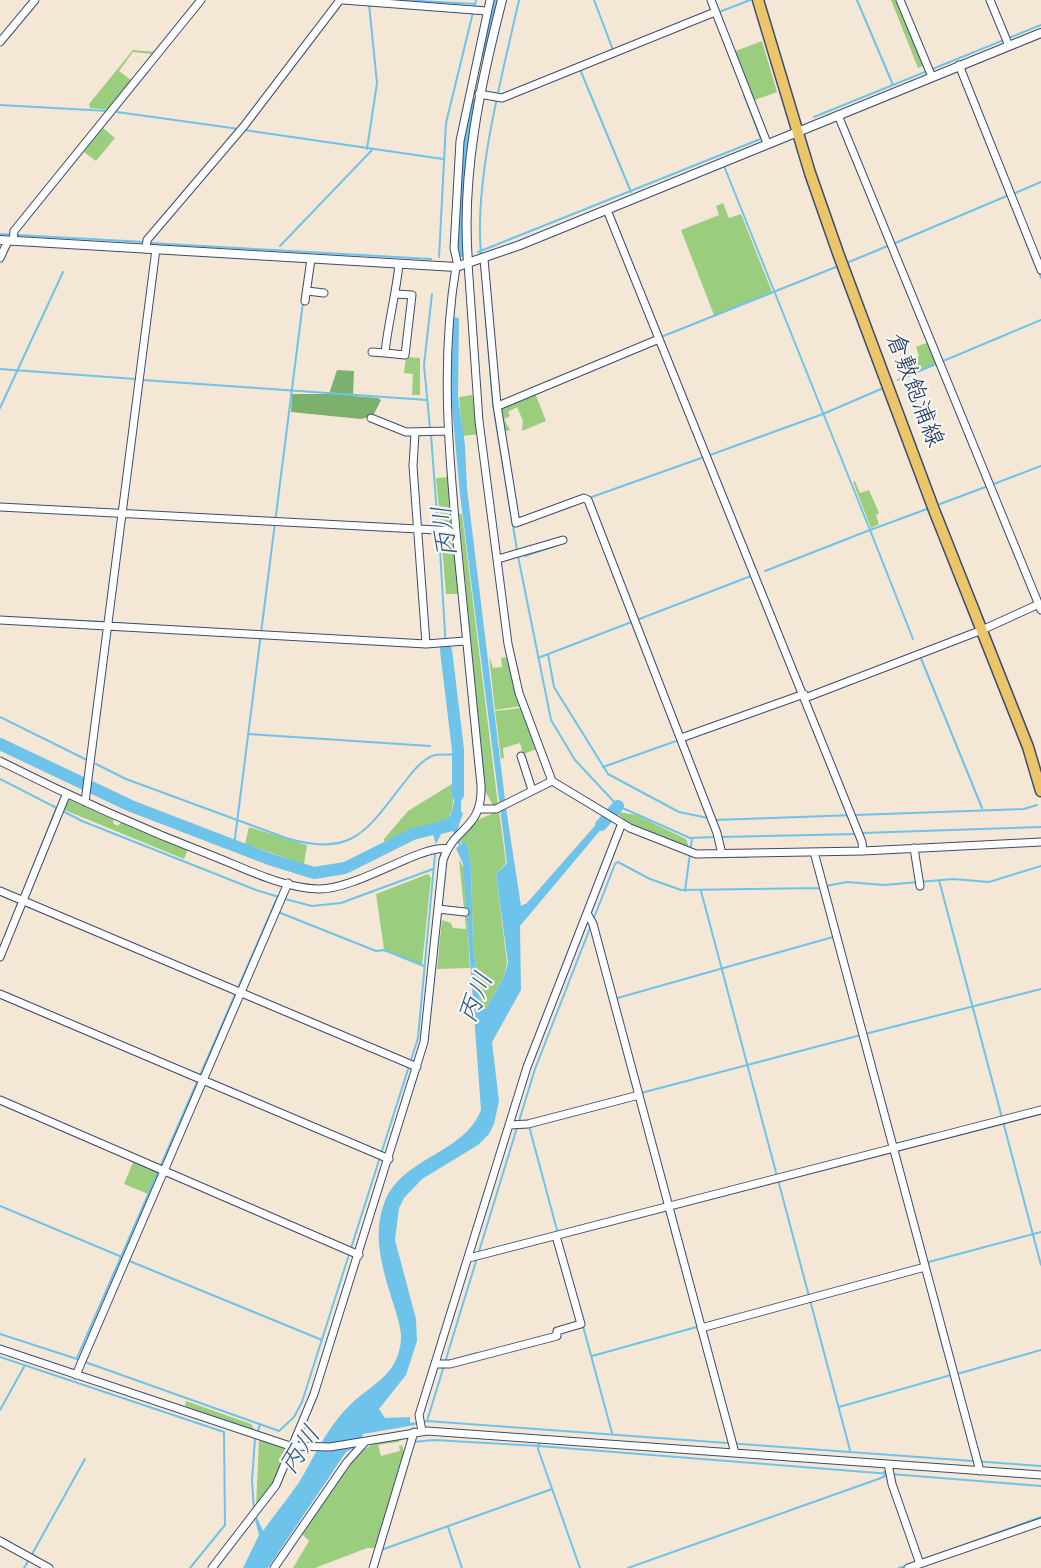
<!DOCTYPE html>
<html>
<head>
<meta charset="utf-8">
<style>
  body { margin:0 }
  canvas { display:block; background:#f5e7d5 }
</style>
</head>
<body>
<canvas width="1041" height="1568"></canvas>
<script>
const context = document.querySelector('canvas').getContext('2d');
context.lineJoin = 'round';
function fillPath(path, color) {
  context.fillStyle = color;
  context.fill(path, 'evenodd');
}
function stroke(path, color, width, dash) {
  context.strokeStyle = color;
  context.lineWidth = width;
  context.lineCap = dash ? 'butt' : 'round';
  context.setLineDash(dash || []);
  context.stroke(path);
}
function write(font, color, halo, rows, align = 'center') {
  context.font = font + ' "Indie Flower","Klee One",sans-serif';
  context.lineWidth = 4.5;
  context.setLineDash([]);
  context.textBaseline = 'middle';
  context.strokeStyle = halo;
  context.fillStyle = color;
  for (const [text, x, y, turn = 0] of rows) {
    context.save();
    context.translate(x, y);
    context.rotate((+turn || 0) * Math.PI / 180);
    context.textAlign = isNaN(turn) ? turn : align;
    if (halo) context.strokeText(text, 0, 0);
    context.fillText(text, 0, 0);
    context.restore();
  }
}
const green = new Path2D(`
  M891 0H898L925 65 918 68Z
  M762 41 777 92 752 101 733 52Z
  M133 50 156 52 112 110 90 108 89 104ZM133 52 152 54 131 80 119 71Z
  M103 128 115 138 96 161 84 152Z
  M723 203 729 218 741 214 772 292 714 315 681 230 719 215 716 206Z
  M929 342 938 363 915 372 911 359 919 356 916 347Z
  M406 357 420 358V395H412L413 374 404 373Z
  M535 393 546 421 522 431 523 421 517 407 508 412 510 416 504 419 510 430 503 432 499 407Z
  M472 395 479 434 463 436 459 397Z
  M449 477 453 527 441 529 436 478Z
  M855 481 860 493 869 490 879 513 876 515 879 524 871 528 853 482Z
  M459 514H462L498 805 494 807 485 791Z
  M441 533 453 535 459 594H446Z
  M489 656 493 668 502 667 501 658 506 657 522 706 495 710Z
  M522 708 537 749 523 754 520 743 503 748 504 758 501 759 495 711Z
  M455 782 452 811 447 819 419 828 385 846 384 839 408 811Z
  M70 800 114 820 113 823 118 826 121 822 188 849 184 859 62 809 67 801Z
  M499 811 506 863 496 874 507 963 504 977 486 1009 481 1007 473 945 471 868 467 843 462 845 460 840 477 820Z
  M619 812 636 815 686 839 690 849 629 823 616 813Z
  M249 827 307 845 304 864 245 844Z
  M459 859 464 869 470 968 437 969 442 920 451 923 453 928 466 929Z
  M428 874 431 878 422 965 384 949 376 894Z
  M134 1160 158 1170 148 1194 124 1184Z
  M186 1401 251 1424 255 1431 185 1406Z
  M411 1435 398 1442 378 1445 381 1456 400 1451 399 1446 402 1445 404 1452 375 1548H367L315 1568H293L309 1541 301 1533 355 1455 373 1444Z
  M259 1439 288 1450 274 1484 256 1508Z`);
const forest = new Path2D(`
  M337 370 354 371 353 396 378 398 381 400 373 416 361 419 291 412 292 394H329Z`);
const water = new Path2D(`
  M453 317 459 318 458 397 465 445 467 488 506 808 521 906 527 903 600 820 605 818 608 821 520 926 521 990 492 1042 499 1101 494 1124 489 1134 478 1145 422 1179 404 1198 399 1208 395 1240 416 1319 417 1341 406 1375 379 1409 385 1418 410 1417V1423L414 1422 415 1425 363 1434 360 1445 346 1452 268 1568H243L259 1535 255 1520 257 1517 263 1531C276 1512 295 1491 305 1472 318 1448 332 1422 351 1404 371 1385 394 1377 400 1347 403 1334 399 1324 396 1312 385 1276 370 1238 385 1201 404 1156 464 1154 481 1110L463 864 456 848 459 846 453 831 441 834 436 844 433 835 416 836 414 832C450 810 452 834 456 781L461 780V812L463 813 457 831 461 845 467 843 471 868 473 945 481 1008 486 1009 504 977 508 963 496 874 507 863 460 494 451 396Z`);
const stream = new Path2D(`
  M402 0 475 4
  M594 0 613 50
  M857 0 893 85
  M719 12 750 0
  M579 67 631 192
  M744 95 761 139
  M0 105 108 111
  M117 112 239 129
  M814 117 1041 25
  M244 130 443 159
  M367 149 377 83 369 4
  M724 166 870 530 927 509
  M1013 194 1041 182
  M19 230 149 70
  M0 234 144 242
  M150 243 431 259
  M893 244 1009 195
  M280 246 372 150
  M478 252 768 136
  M481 254C474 179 502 76 519 0
  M439 257 446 123 476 0
  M849 262 890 245
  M1038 270 1041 278
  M484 297 493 405 517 550
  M661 337 836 267
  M0 369 135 379
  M143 380 427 400
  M898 380 1041 320
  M0 408 63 272
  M430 429 424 365 432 294
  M431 435 438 528
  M710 455 823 414 881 389
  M991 485 1041 466
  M589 498 704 457
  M940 504 988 486
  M439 533 446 650
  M518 556 551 720 575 760 618 806 690 838 715 837
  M525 556 555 546
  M765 571 870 530 913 639
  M0 617 104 622
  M113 623 162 626
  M548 654 554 687 608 774 679 812 708 818
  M920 656 982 808
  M538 658 751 576
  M0 717 87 760
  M248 734 430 746
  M96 764 126 779 286 838C356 858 367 829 407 779 413 771 424 758 435 755 442 754 451 755 458 754
  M603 767 679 740
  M0 779 82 821 256 890 279 897
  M715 820 1024 809 1037 805
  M862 833 1041 827
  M721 837 856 834
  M234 846 303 302
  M705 857H748
  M814 864 838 954
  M939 880 1041 1265
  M826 886 847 882 884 885 953 879 989 882 1041 866
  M25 887 56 809
  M685 891 692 838
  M701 891 850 1450
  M285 899 312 906 341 903 433 869
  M278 912 376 951 384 950 424 966
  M13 917 19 900
  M614 999 833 937
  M865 1034 1041 989
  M641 1093 861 1035
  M529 1126 558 1234
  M895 1144 933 1134
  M0 1206 122 1257
  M666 1209 728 1439
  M127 1260 322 1340
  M925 1263 1041 1232
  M937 1325 944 1351
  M583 1326 612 1433
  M0 1334 80 1360
  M592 1356 700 1326
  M0 1357 224 1432 225 1525 190 1568
  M77 1358 278 896
  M448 1361 477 1353
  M85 1362 279 1431 294 1417 302 1402 418 1038 435 854
  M957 1374 1041 1350
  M839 1407 951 1375
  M0 1410 25 1365
  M427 1421 535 1069 615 864 618 862 650 879 681 890 821 888
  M413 1424 427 1421 1041 1466
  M258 1431 260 1424
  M413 1442 434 1440 539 1446 1041 1486
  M539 1443 538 1449 580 1568
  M970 1446 974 1461
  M254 1510 252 1480 255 1439
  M448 1527 462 1568
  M0 1537 16 1546
  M381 1550 552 1489
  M31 1556 85 1459
  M931 1557 1041 1517
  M24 1568 29 1560
  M628 1568 881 1478 885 1476 884 1472
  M899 1568 906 1566`);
const river = new Path2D(`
  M482 51 495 0
  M459 252 461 184 470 103
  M446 650 458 750V795
  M0 744 131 806 269 859 314 873 345 868 413 834 429 830
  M601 825 618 806`);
const minor = new Path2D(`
  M343 0 487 11
  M711 0 767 143
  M900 0 932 77
  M990 0 1009 46
  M0 42 35 0
  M959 65 1041 270
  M479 94 502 98 715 12
  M838 115 1041 610
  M607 210 862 842 863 851
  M13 241 14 231 201 0
  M146 249 147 240 244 126 340 0
  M0 258 8 241
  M484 259 497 405 516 523 584 498 588 500 717 833 722 854
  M468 263 479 421 508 644 519 693 552 781 630 828 696 854 863 851 1041 842
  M458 266 454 248 460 141 490 0
  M307 291 324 293
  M396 294 412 295 405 355 385 353C388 322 396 295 399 264
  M305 301 311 259
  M372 352 385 353
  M498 406 659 339
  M371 418 406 432 448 431
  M415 433 413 466 426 644
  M0 507 456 531
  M498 559 563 540
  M0 620 426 644 465 641
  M805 698 982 630 1039 604
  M681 738 804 694
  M521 756 532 790
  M0 761C71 797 143 829 218 858 248 870 284 888 318 889 357 890 423 843 448 849
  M85 802 156 249
  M479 809H496L552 781
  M914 848 920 886
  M814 852 980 1471
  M0 891 417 1067
  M438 909 465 912
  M587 913 593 924 735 1453
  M0 957 66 795
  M0 994 389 1159
  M0 1100 359 1255
  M510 1125 528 1124 639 1095
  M469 1258 1041 1110
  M701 1328 925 1267
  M0 1349 290 1446 330 1447 427 1431 1041 1475
  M436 1364H450L557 1336V1331L581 1324 556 1236
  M76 1375 288 883
  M422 1431 419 1415 527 1067 622 823
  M888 1464 892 1484 920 1564
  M0 1541 49 1568
  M212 1568 276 1485 314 1394 424 1042 443 860C454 826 483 830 481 785 473 708 466 631 458 553 449 457 440 362 456 267
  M274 1568 347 1462 365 1442
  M373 1568 414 1432
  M908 1568 1041 1522`);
const tertiary = new Path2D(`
  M0 240 456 267 520 245 1041 33
  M468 263C461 174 480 86 502 0`);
const primary = new Path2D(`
  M758 0 810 173 838 253 934 510 1028 747 1041 791`);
const streetNames = [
  ["倉敷飽浦線",912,391,69]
];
const waterNames = [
  ["丙川",448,531,-97],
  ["丙川",479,999,-68],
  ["丙川",303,1452,-56]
];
fillPath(green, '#9bcd7e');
fillPath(forest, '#7cb06d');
fillPath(water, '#6ec3ea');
stroke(stream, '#6ec3ea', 2);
stroke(river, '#6ec3ea', 12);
stroke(minor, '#3c4b70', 9);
stroke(tertiary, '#3c4b70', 10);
stroke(primary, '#3c4b70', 13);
stroke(minor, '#fff', 7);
stroke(tertiary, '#fff', 8);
stroke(primary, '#ecc569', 10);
write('24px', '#1b2f5e', '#f6f6f2', streetNames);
write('italic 26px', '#305481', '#f6f6f2', waterNames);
</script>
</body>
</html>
